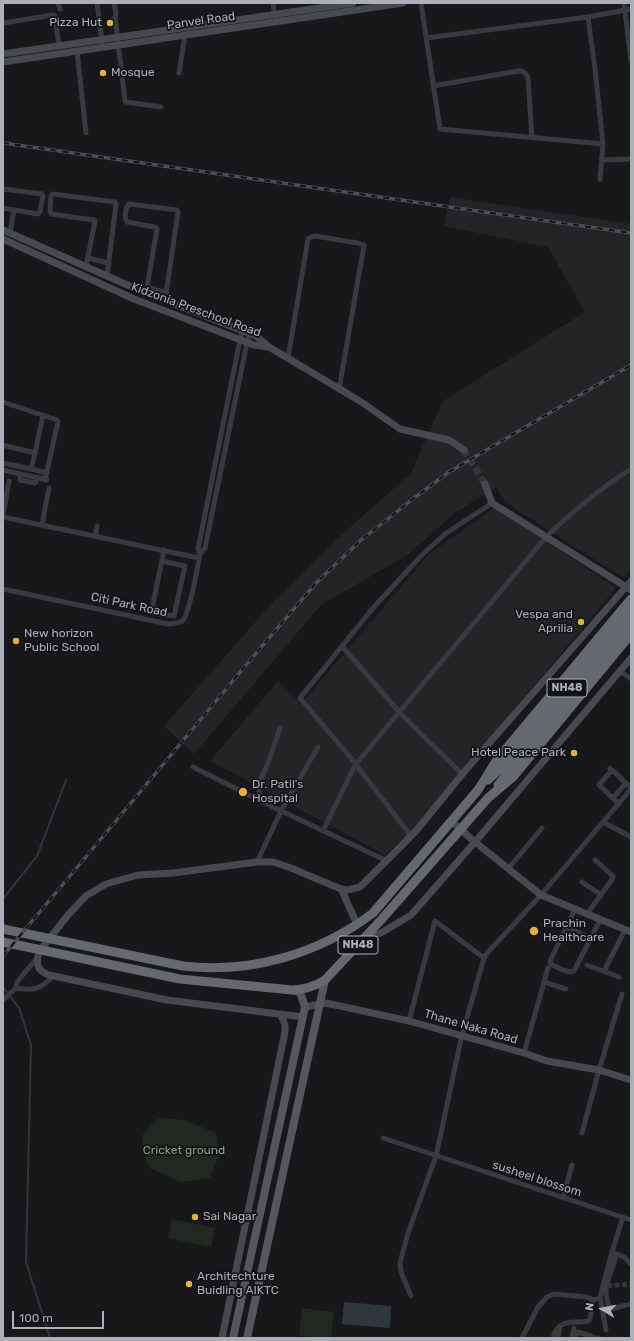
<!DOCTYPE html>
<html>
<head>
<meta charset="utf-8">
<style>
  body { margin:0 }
  #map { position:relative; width:634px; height:1341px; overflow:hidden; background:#18181a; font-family:Rubik,sans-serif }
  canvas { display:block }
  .frame { position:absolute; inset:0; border:4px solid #acafb8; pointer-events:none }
  .north { position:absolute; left:582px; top:1289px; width:40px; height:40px; -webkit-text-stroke:3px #131315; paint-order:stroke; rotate:280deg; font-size:11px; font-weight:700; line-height:16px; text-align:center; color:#acafb8 }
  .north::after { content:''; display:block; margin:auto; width:14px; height:18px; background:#acafb8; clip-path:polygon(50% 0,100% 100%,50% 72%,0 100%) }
  .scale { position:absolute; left:12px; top:1311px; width:92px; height:18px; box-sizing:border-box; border:2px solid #acafb8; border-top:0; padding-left:5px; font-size:12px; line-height:14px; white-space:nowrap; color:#acafb8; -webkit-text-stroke:3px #131315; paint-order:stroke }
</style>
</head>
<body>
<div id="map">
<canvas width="634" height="1341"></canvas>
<div class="frame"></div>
<div class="north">N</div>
<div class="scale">100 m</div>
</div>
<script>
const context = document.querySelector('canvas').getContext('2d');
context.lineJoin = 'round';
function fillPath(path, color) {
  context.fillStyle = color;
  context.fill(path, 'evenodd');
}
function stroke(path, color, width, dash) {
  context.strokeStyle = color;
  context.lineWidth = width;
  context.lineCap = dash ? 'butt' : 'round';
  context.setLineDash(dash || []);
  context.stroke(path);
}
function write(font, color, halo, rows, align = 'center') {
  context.font = font + ' Rubik,sans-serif';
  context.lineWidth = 3.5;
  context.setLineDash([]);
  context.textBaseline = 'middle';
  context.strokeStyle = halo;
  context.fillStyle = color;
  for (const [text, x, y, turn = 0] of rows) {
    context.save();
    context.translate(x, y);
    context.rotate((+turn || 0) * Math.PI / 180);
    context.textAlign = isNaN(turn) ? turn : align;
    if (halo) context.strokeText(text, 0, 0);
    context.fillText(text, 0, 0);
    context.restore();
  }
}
const built = new Path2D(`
  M450 197 631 224V569L623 578 505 502 496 487 456 512 409 554 321 605 194 754 164 726 275 600 337 539 411 473 443 401 585 312 548 247 444 226Z
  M495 507 616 588 414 829 385 855 210 761 278 681 301 704 428 555Z`);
const green = new Path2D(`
  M159 1118 185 1120 216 1133 219 1156 210 1178 181 1182 149 1168 142 1148 143 1134Z
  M172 1219 215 1228 211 1247 168 1238Z
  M302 1308 334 1312 331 1338 299 1336Z`);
const water = new Path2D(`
  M344 1302 391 1306 390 1328 342 1324Z`);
const stream = new Path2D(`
  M3 899 37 856 66 780
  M3 987 19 1008 31 1045 26 1262 50 1338`);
const streetTunnel = new Path2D(`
  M607 1286 631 1284`);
const secondaryTunnel = new Path2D(`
  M464 450 485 484`);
const street = new Path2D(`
  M58 3 60 9
  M97 3 102 42
  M114 3 116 14 115 17 125 101 126 102 161 107
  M273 3 275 17
  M421 3 440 129 603 144
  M624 3 631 61
  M588 17 595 69 603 144 600 179
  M3 23 53 15 55 16 59 46
  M426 38 588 17 631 9
  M77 51 86 133
  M179 73 185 35
  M433 86 518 71C524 71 526 73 528 78L532 138
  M602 160 631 159
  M3 189 42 194 43 196 40 211 38 214 3 208
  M10 233 14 210
  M88 258 109 263
  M86 267 95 221 94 220 51 214 50 211 51 196 53 194 115 202 116 204 107 276
  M147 287 167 293
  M146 293 157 229 155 227 127 222C124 218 125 208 129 204L177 210 178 212 165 301
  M288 358 308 239 311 237 315 236 358 243 364 245 339 390
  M3 402 57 420 58 422 45 480
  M3 445 35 453 43 415
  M35 453 31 469 47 473
  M3 463 31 469
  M3 470 47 480
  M20 474V480L35 483 36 482 38 478
  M3 515 9 481
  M3 517 199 558
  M42 525 49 488
  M95 536 97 526
  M200 554 198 549 242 330
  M162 561 185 566 174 616 154 613 152 609 164 550
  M3 589 168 624C173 623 180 624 183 620 189 614 198 565 200 554L205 548 249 333
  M342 646 400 713 462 774
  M620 671 631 679
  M193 767 273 807 387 861
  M610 768 631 788
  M612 770 599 785 619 804
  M613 798 626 783
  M262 801 259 791V783L268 763 280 728
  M603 822 631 837
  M323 831 355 765 546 537C573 511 599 489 631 469
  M411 836 350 757 300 698 373 608 422 555 445 534 492 503
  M257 862 281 811 318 747
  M508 869 542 828
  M582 882 601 895
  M575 909 550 961 551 964C557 967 567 974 574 971L600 920
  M587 914 613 878V876L595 860
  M566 927 591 938
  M587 965 619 977
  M604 971 625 930
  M544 982 566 989
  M16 988C34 991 41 989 53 976
  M3 1000 16 988 17 982 37 958
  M409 1021 435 921 484 958
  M524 1053 548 968
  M582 1133 599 1070 622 994
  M383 1138 631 1220
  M563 1198 572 1165
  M614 1253 624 1257 631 1264
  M411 1296 401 1272 400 1263 408 1233 436 1156 462 1035 484 958 488 952 541 895 631 789
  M609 1309 606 1294V1286L617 1254
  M607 1310 631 1304
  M606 1330 600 1297 612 1252 623 1217
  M572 1337 574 1328
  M522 1338 538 1307 547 1297 554 1294 587 1297 593 1300
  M553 1338C558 1318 572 1324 588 1321L590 1319 593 1300 596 1299
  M558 1338 560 1326
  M574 1338 578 1332 591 1336 590 1338
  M594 1338H599`);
const secondary = new Path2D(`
  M3 54 353 3
  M3 62 403 3
  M3 230 141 291 256 336 269 347 360 401 400 429 449 440 464 450
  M3 239 134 299 254 345 269 347
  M485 484 492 503 631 590
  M451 821 475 842 541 895 631 932
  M341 889 357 924
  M371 931 375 935 381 933 411 915 475 842 631 658
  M305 1007 326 1003 409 1021 524 1053 547 1061 599 1070 631 1080
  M303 1017 167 1000 49 975C36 970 36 964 39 952L68 915 86 896 106 884 138 875 173 873 257 862H273L291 868 341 889 348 890 360 887 416 831 464 772 631 581
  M222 1338 285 1032V1025L281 1015`);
const primary = new Path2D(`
  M233 1338 305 1007 300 992 292 990
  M247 1338 325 980`);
const highway = new Path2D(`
  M488 780 502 767 631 610
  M498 785 631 622
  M3 929 183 966C250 974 319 954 373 913L478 790 496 761 631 599
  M3 942 180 979 292 990C305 989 314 987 325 980L381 920 488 798 514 776 631 634`);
const rail = new Path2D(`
  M3 143 631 233
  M3 956 252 658 316 583 360 541 414 498 449 472 631 365`);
const markers = [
  [110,23,4,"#e2b048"],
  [103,73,4,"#e2b048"],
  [581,622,4,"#e2b048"],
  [16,641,4,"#e2b048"],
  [574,753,4,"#e2b048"],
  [243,792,5,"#e2b048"],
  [534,931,5,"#e2b048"],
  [195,1217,4,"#e2b048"],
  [189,1284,4,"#e2b048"]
];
const shields = [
  [567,688,40],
  [358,945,40]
];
const shieldNames = [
  ["NH48",567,688],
  ["NH48",358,945]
];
const streetNames = [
  ["Panvel Road",201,21,-8],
  ["Kidzonia Preschool Road",196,310,20],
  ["Citi Park Road",129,605,12],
  ["Thane Naka Road",471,1027,16],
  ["susheel blossom",537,1179,18]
];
const poiNames = [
  ["Pizza Hut",102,23,"right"],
  ["Mosque",111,73],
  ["Vespa and",573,615,"right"],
  ["Aprilia",573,629,"right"],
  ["New horizon",24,634],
  ["Public School",24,648],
  ["Hotel Peace Park",566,753,"right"],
  ["Dr. Patil's",252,785],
  ["Hospital",252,799],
  ["Prachin",543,924],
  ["Healthcare",543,938],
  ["Sai Nagar",203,1217],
  ["Architechture",197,1277],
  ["Buidling AIKTC",197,1291]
];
const parkNames = [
  ["Cricket ground",184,1151]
];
fillPath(built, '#242427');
fillPath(green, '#202821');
fillPath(water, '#2f373d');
stroke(stream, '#2f373d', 2);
stroke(streetTunnel, '#36363a', 5, [5, 2.5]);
stroke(secondaryTunnel, '#36363a', 7, [7, 3.5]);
stroke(street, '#393a3f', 5);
stroke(secondary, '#48494e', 7);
stroke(primary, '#56575d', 8);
stroke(highway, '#66686f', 9);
stroke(rail, '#4d4e53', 3.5);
stroke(rail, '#131315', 2, [6]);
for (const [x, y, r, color] of markers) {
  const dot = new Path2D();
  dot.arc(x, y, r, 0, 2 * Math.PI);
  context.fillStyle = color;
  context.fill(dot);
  stroke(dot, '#131315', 1.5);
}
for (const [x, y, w] of shields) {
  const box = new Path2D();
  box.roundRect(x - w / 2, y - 9, w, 18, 3);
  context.fillStyle = '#131315';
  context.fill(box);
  stroke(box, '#acafb8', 1);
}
write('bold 11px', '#acafb8', null, shieldNames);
write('12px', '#acafb8', '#131315', streetNames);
write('12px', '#acafb8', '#131315', poiNames, 'left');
write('12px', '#85a287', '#131315', parkNames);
</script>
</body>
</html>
